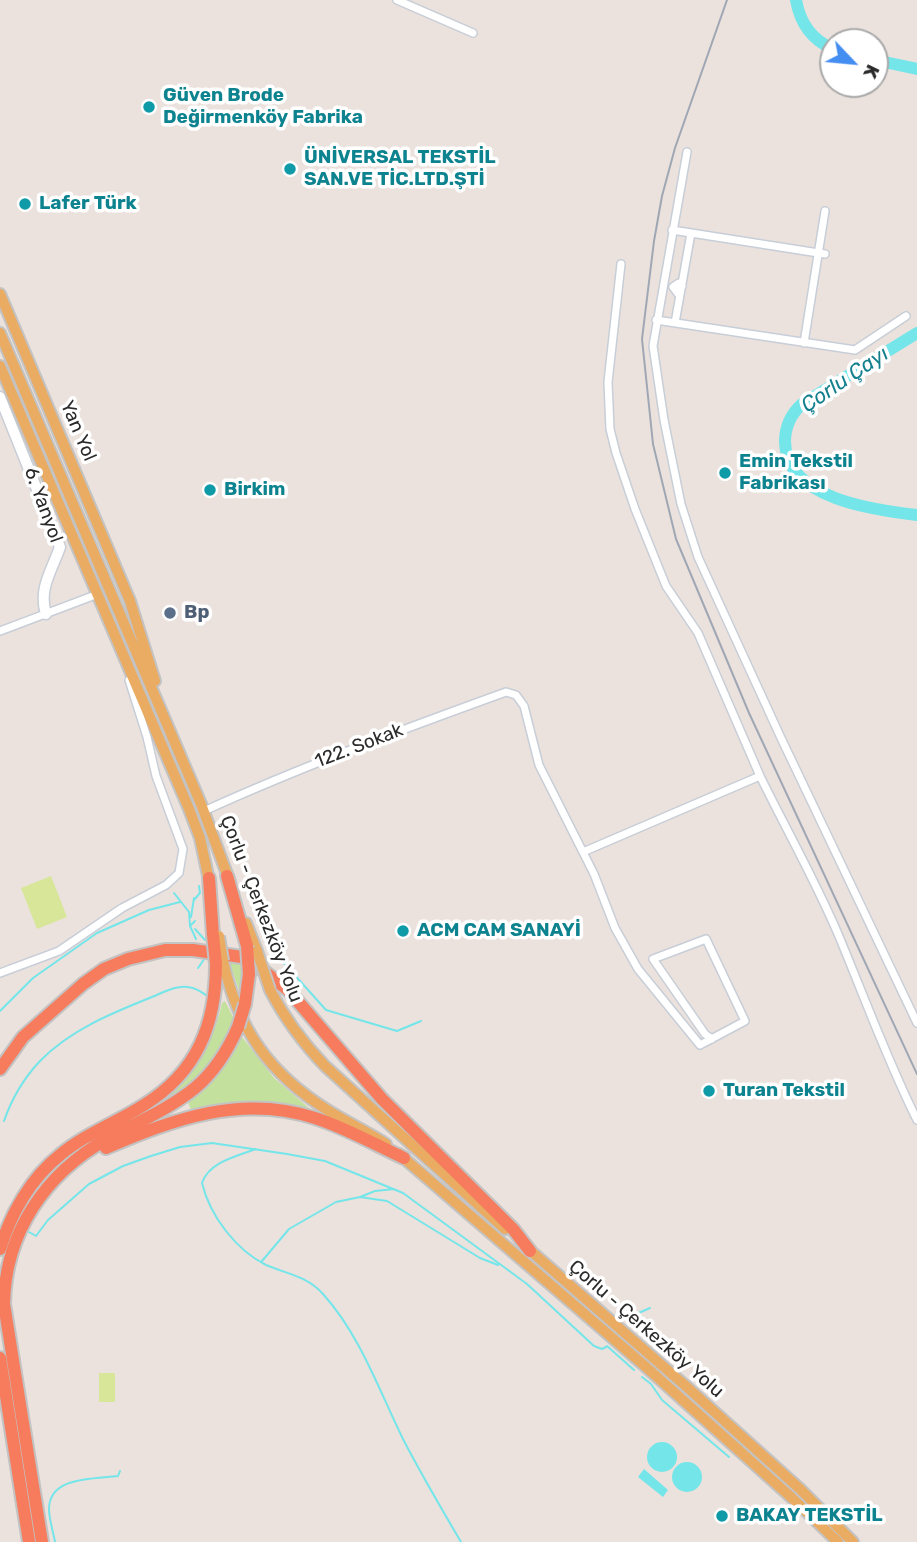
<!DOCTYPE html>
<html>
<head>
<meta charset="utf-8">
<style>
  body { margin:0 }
  #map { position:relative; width:917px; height:1542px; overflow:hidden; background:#ebe2dd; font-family:Rubik,sans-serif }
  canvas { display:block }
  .north { position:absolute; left:819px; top:28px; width:70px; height:70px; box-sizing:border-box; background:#fff; border:2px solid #aaa; border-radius:50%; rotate:116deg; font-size:19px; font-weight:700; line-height:28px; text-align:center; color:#2a2a2a }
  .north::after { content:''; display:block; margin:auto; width:24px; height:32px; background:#448df1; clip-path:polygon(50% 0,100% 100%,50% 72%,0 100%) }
</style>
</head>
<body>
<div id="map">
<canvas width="917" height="1542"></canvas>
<div class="north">K</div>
</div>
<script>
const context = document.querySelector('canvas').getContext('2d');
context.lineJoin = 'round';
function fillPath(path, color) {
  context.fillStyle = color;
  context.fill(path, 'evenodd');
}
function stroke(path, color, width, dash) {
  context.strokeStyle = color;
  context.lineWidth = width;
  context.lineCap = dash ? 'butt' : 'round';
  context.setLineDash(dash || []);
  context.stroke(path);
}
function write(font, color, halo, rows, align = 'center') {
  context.font = font + ' Rubik,sans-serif';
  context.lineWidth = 7;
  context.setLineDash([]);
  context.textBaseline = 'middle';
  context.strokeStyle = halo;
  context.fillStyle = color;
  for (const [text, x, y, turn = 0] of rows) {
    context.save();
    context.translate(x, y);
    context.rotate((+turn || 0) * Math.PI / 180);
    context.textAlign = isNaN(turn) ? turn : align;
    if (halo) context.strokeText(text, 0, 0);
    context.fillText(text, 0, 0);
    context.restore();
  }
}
const green = new Path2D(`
  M229 961 244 965 241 996Z
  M225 1001 235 1021C213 1064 199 1079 158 1106 164 1098 175 1091 182 1083 202 1060 216 1033 222 1003Z
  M242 1037 274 1078 309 1108C268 1100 231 1102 191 1110L188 1102 213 1079Z`);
const pitch = new Path2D(`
  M51 876 67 917 37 929 21 888Z
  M99 1373H115V1402H99Z`);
const water = new Path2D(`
  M647 1457a15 15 0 1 1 30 0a15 15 0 1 1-30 0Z
  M672 1477a15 15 0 1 1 30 0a15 15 0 1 1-30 0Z
  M644 1469 668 1490 663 1497 638 1477Z`);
const stream = new Path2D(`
  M246 888 273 947 283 962 326 1010 397 1031 421 1021
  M174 893 189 912 190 926
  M194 900 200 893 199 886
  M191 917 194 898
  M195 921 190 926 196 939
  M195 929 205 940
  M198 968 205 958
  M0 1011 33 978 97 933 149 910 180 902
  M4 1121C12 1098 23 1079 40 1061 70 1030 112 1013 152 997 162 993 176 985 188 987 195 988 202 992 207 996
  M256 1149C237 1156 209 1162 202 1183 210 1216 236 1250 266 1265 287 1274 307 1276 323 1294 360 1335 379 1390 403 1439 421 1474 441 1508 461 1542
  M360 1197 387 1201 480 1258 498 1265
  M29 1232 36 1236 48 1220 89 1184 123 1166 151 1156 180 1147 212 1143 287 1154 325 1161 403 1193 527 1284 594 1346 602 1349 606 1347
  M262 1261 289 1229 336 1202 360 1197 375 1191 394 1189
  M628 1322 634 1315 650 1308
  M607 1346 634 1370
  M642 1377 651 1384 662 1400 729 1457
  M55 1542C53 1531 49 1519 49 1509 49 1476 95 1479 118 1476L120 1471`);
const river = new Path2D(`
  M796 0C800 23 812 40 833 49
  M875 60 917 69
  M917 333 802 404C791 414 785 427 785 442 786 499 874 510 917 515`);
const minor = new Path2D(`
  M397 0 473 33
  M687 152 653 346 664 420 681 504 698 557 781 738 917 1023
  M672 230 825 254
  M679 295 673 287 679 283 682 286
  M656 320 855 350 906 316
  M675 323 691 233
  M804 343 825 211
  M0 631 98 594
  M760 776C786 829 815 880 838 934 864 996 887 1060 917 1120
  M204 811C303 766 404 729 506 692L516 695 524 706 539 765 594 874 615 928 638 969 700 1045 745 1021 706 939 653 959 705 1034 712 1039
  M583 852 760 776 698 633 666 586 635 509 616 453 610 429 608 382 621 264
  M0 973 59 951 122 908 166 885 179 873 183 849 156 776 147 737 129 680`);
const secondary = new Path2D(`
  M0 397 60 547C52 570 38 589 46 614`);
const primary = new Path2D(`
  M0 294 130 601 155 681
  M0 333 201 804 230 882
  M0 366 189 809 200 838 210 885
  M246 923 257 951
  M223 961C238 1029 269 1074 329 1111 348 1123 368 1132 386 1144
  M270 990C285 1019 303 1043 325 1066L505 1229
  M399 1154 646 1367 792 1498 838 1542
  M525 1246 688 1388 800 1489 853 1542`);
const motorway = new Path2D(`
  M227 876 247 946
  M209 878 213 935
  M245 1004 249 974
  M0 1069 23 1037 83 984 104 969 128 959 165 950H193L242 957 256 965 288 990 382 1099 513 1229 530 1251
  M106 1148C174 1119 241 1094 315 1118 346 1128 374 1144 404 1158
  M0 1249C11 1213 31 1178 60 1155 85 1134 116 1123 144 1105 197 1072 216 1025 216 964
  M0 1358 29 1542
  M42 1542 4 1304C5 1232 46 1173 107 1139 136 1123 169 1109 195 1088 214 1072 228 1050 238 1027`);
const rail = new Path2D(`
  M727 0 675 148 662 196 654 241 642 339 653 444 676 539 749 713 917 1074`);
const primaryBridge = new Path2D(`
  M219 936 223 961
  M257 951 270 990`);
const motorwayBridge = new Path2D(`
  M213 935 216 964
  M247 946 249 974
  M238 1027 245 1004`);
const markers = [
  [149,107,7,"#0f9aa8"],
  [290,169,7,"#0f9aa8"],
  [25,204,7,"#0f9aa8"],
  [725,473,7,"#0f9aa8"],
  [210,490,7,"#0f9aa8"],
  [170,613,7,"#5c6f8a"],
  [403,931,7,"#0f9aa8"],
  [709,1091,7,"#0f9aa8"],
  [722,1516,7,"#0f9aa8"]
];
const cultureNames = [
  ["Güven Brode",163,96],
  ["Değirmenköy Fabrika",163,118],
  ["ÜNİVERSAL TEKSTİL",304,158],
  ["SAN.VE TİC.LTD.ŞTİ",304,180],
  ["Lafer Türk",39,204],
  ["Emin Tekstil",739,462],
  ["Fabrikası",739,484],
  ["Birkim",224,490],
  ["ACM CAM SANAYİ",417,931],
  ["Turan Tekstil",723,1091],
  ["BAKAY TEKSTİL",736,1516]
];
const streetNames = [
  ["Yan Yol",78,431,67],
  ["6. Yanyol",43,505,70],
  ["122. Sokak",359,746,-21],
  ["Çorlu - Çerkezköy Yolu",261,909,69],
  ["Çorlu - Çerkezköy Yolu",646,1329,41]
];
const serviceNames = [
  ["Bp",184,613]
];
const waterNames = [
  ["Çorlu Çayı",845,380,-34]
];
fillPath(green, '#c3e09c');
fillPath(pitch, '#d7e698');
fillPath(water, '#74e5e9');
stroke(stream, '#74e5e9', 2);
stroke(river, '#74e5e9', 12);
stroke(minor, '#c8ced7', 10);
stroke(secondary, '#c8ced7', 13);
stroke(primary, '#c3c3c3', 14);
stroke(motorway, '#c3c3c3', 16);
stroke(minor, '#fff', 7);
stroke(secondary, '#fff', 10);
stroke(primary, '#eaab63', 10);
stroke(motorway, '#f67c5d', 12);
stroke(rail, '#a0a7b4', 2);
stroke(primaryBridge, '#c3c3c3', 14, []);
stroke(motorwayBridge, '#c3c3c3', 16, []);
stroke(primaryBridge, '#eaab63', 10);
stroke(motorwayBridge, '#f67c5d', 12);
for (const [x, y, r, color] of markers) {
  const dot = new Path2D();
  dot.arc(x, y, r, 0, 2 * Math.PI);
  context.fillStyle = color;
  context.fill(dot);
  stroke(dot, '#fff', 2.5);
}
write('bold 19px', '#0d838f', '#fff', cultureNames, 'left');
write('19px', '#2a2a2a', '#fff', streetNames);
write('bold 19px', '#4e5e75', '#fff', serviceNames, 'left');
write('italic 21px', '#14808e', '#fff', waterNames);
</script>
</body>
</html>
